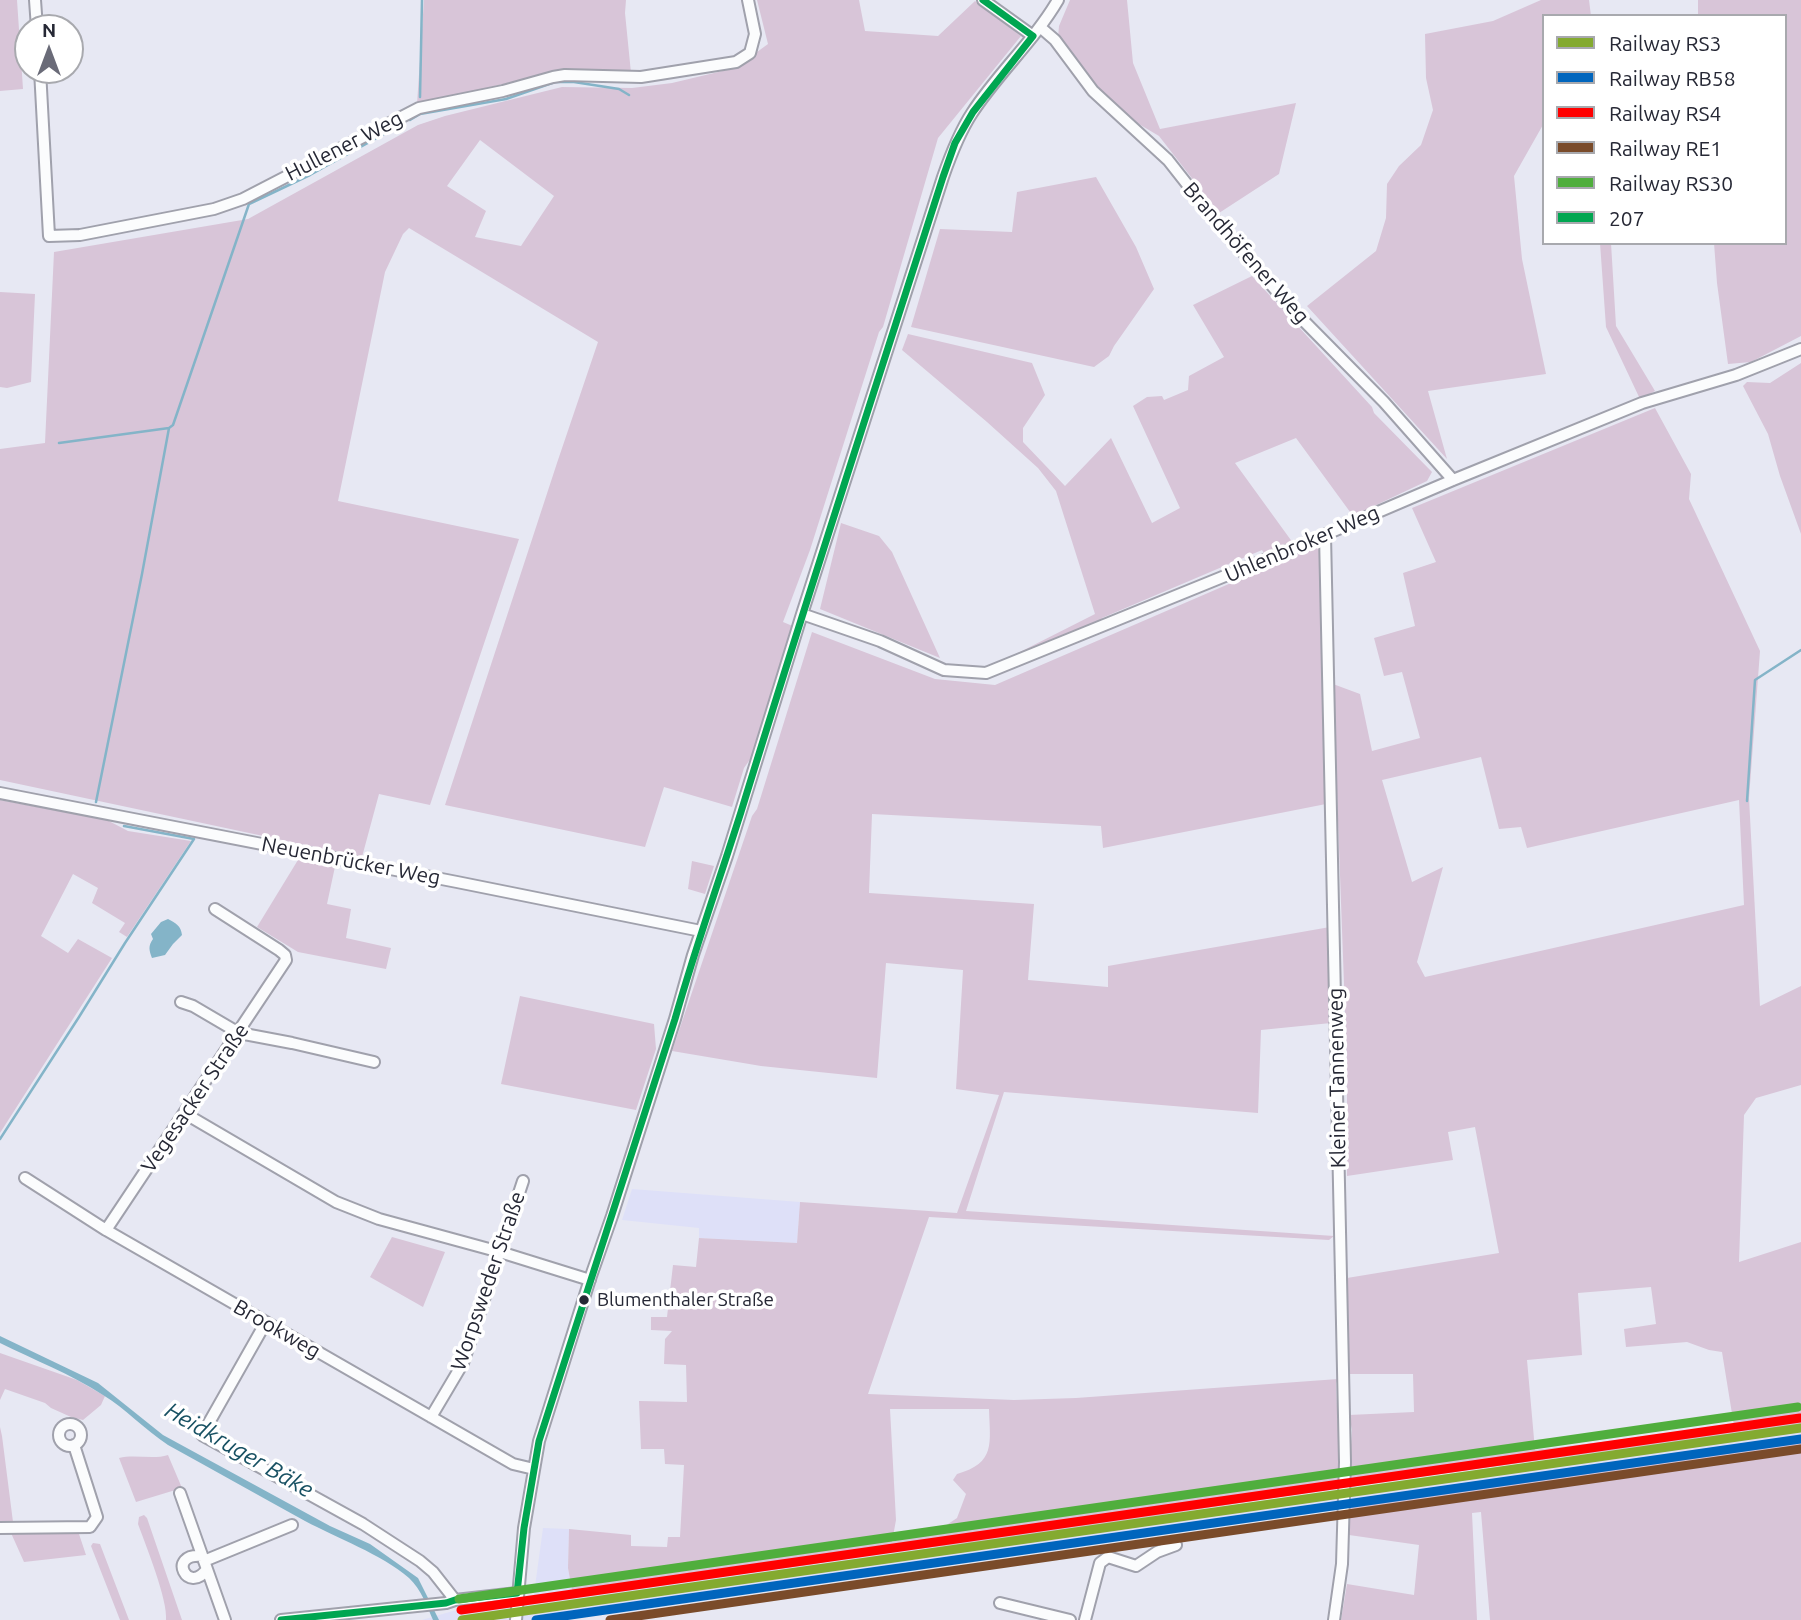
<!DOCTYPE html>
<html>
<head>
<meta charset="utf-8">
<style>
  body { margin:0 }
  #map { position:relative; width:1801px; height:1620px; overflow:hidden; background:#e7e8f3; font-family:Ubuntu,sans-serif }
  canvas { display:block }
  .legend { position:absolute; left:1542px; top:14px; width:245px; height:231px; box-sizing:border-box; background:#fff; border:2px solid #a8a9ae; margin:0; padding:9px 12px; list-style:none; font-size:21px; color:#262835 }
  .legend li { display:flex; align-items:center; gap:14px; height:35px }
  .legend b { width:35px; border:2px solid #a8a9ae }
  .north { position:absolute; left:14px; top:14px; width:70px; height:70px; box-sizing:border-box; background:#fff; border:2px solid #a8a9ae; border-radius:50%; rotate:0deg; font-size:19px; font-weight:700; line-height:28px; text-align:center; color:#262835 }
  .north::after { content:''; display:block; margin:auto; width:24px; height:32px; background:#6a6b78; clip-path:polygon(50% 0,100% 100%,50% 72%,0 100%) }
</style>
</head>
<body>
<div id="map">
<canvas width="1801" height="1620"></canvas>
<ul class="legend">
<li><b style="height:9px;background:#84aa30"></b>Railway RS3</li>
<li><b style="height:9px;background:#0065bd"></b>Railway RB58</li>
<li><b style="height:9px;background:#f00"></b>Railway RS4</li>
<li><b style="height:9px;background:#7a4b2a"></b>Railway RE1</li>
<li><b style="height:9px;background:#50ae3d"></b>Railway RS30</li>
<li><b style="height:9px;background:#00a651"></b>207</li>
</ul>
<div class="north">N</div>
</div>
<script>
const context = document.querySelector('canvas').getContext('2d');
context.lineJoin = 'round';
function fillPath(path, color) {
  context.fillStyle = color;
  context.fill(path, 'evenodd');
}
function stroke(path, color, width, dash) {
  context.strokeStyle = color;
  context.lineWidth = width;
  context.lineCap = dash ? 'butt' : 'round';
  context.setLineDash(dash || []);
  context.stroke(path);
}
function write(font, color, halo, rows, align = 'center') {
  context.font = font + ' Ubuntu,sans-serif';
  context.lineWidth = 7;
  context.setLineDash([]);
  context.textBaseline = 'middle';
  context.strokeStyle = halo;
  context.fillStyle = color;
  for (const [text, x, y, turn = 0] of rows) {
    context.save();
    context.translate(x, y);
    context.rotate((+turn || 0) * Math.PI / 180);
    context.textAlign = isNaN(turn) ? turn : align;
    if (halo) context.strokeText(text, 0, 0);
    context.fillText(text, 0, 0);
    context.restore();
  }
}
const built = new Path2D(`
  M632 1189 800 1202 797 1243 699 1238V1228L622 1220Z
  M1801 1424V1437L1348 1501 942 1561 722 1597 553 1620H422L453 1611 533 1601 543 1528 569 1529 568 1568 573 1596 810 1565 900 1551 1007 1539Z`);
const green = new Path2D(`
  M0 0H17L23 89 0 91Z
  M424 0H626L625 13 631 73 555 72 417 104Z
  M757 0H859L865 31 938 36 975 1 1021 36 938 138 883 327 879 332 810 550 783 622 795 627 751 758 744 768 732 807 664 787 645 847 445 805 557 463 598 342 409 228 403 234 385 272 338 501 519 539 430 805 379 794 362 857 0 780V449L45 443 54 252 248 219 418 125 445 116 562 87 632 88 672 83 735 68 768 44ZM480 140 554 196 521 246 475 237 486 211 447 186Z
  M1070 0H1127L1133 63 1160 129 1296 103 1279 174 1219 213 1159 136 1122 114 1094 84 1058 38 1059 26Z
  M1541 0H1589L1591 16H1544V123L1514 176 1522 259 1546 374 1428 391 1447 459 1307 306 1376 251 1386 218 1387 184 1399 166 1421 145 1433 110 1426 78 1425 34 1493 21Z
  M1698 0H1801V336L1751 362 1728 364 1717 283 1714 243H1785V16H1698Z
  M1096 177 1136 247 1154 289 1114 346 1109 356 1094 367 911 327 940 229 1012 232 1017 192Z
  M1600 243H1611L1616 326 1655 391 1640 399 1606 327Z
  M1252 276 1372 407 1374 413 1432 472 1427 481 1353 516 1296 438 1235 463 1293 543 1265 555 1262 550 1102 618 1099 626 1017 657 1016 654 1095 614 1056 491 1038 468 987 422 902 350 908 334 1032 363 1045 395 1023 428V442L1065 486 1111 438 1152 523 1180 508 1133 406 1147 397 1162 396 1164 400 1188 390 1189 376 1224 357 1193 305Z
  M0 292 35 294 31 382 7 388 0 387Z
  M1801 363V534L1780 476 1768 434 1743 386 1747 382 1770 383Z
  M1655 408 1691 474 1689 499 1760 651 1749 798 1760 1006 1801 986V1085L1756 1098 1744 1115 1739 1262 1801 1242V1425L1373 1483 1367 1482 1348 1489 1352 1430 1349 1415 1414 1412 1413 1374H1348L1347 1278 1499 1253 1475 1127 1448 1132 1453 1160 1347 1176V1066L1333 684 1360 694 1372 751 1420 738 1402 672 1384 676 1374 638 1415 626 1403 573 1436 562 1412 508ZM1481 757 1499 829 1521 827 1527 848 1739 800 1744 905 1425 977 1417 962 1443 867 1412 882 1382 780ZM1651 1287 1656 1324 1624 1329 1626 1347 1687 1342 1709 1350 1722 1352 1734 1426 1535 1450 1527 1360 1582 1355 1578 1293Z
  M841 523 879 536 892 552 940 658 820 609Z
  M1319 545 1326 804 1103 848 1101 826 872 814 869 893 1034 904 1028 980 1108 987V966L1330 927 1331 1023 1261 1030 1258 1113 1004 1092 966 1211 1334 1236 1329 1240 929 1217 868 1394 1014 1400 1076 1398 1338 1379 1336 1383 1339 1453 1338 1488 1007 1539 900 1551 891 1549 810 1565 573 1596 568 1568 569 1529 631 1535V1546L667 1547 668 1537H680L684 1465 665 1464 664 1449H641L639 1401 687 1402 686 1365 664 1364 665 1339 672 1331 651 1330V1317H667L673 1265 696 1267 699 1238 797 1243 800 1202 957 1213 999 1095 956 1089 963 970 886 963 877 1078 761 1066 672 1051 752 816 757 809 812 632 935 679 995 685ZM890 1409H989C990 1443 996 1463 957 1474L953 1480 966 1494 957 1518 936 1532 916 1535 892 1542 896 1520Z
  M0 800 107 820 128 831 191 841 127 937 119 932 125 923 92 903 98 888 73 874 41 936 68 953 78 939 112 958 0 1133Z
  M301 855 336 862 327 904 351 909 346 938 391 948 386 969 298 952 257 927Z
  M692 861 714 866 705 894 688 889Z
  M520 996 654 1024 656 1049 636 1110 501 1084Z
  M392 1237 445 1252 423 1307 370 1277Z
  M0 1353 77 1380 105 1396 101 1405 83 1420 71 1417 51 1408 45 1403 5 1389 0 1400Z
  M0 1427 2 1436 13 1522H0Z
  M1801 1437V1620H1490L1481 1512 1472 1513 1477 1620H1341L1347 1584 1414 1595 1419 1545 1349 1535 1348 1501Z
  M168 1455 182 1488 136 1502 119 1458C135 1454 153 1460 168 1455Z
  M144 1515 147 1518 182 1620H166C168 1600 146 1546 138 1524L139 1517Z
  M11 1533 79 1534 86 1555 24 1562Z
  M93 1543 100 1544 129 1620H120L91 1546Z`);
const water = new Path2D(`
  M168 919C176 923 181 926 182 935L173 944 165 955 152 958C149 950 148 946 153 939L151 934 161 922Z
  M0 1336 98 1383 163 1435 330 1526 370 1544 418 1578 439 1620H433C427 1606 421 1589 409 1578 381 1554 337 1538 305 1521 259 1496 214 1470 168 1445 145 1430 126 1409 103 1395 71 1374 34 1360 0 1343Z`);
const stream = new Path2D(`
  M420 97 422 0
  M410 120 420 114 506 99 555 82H574L619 89 629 95
  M59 443 169 428 173 425 249 204 310 175 402 124
  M1747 801 1755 680 1801 650
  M96 802 142 574 169 428
  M0 1139 79 1017 125 943 194 839 124 826`);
const minor = new Path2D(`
  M35 0 37 28
  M983 0 1033 36
  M1040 27 1055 40 1093 91 1168 160 1216 221 1293 310 1384 402 1453 480
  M40 70 49 236 80 235 214 209 243 199 419 108 503 91 553 77 565 75 641 77 736 62 750 53 755 34 748 0
  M1325 535 1345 1462 1342 1564 1334 1620
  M802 614 880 641 944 670 986 673 1289 550 1453 480 1642 403 1736 375 1801 349
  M0 793 457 882 701 931
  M181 1002 193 1006 239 1033 292 1043 374 1062
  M184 1113 336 1202 379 1219 500 1252 590 1280
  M25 1178 106 1230 513 1464 534 1469
  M106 1230 286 960 285 955 279 950 215 909
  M266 1322 202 1435 363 1524 420 1561 433 1572 455 1600
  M431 1417 463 1363 523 1181
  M59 1435a11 11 0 1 1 22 0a11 11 0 1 1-22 0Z
  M180 1493 225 1620
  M0 1528 90 1527 97 1517 74 1445
  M202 1556C166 1553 188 1596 207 1569
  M204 1561 292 1525
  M1000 1603 1070 1620
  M281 1620 446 1603 455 1600 517 1593
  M516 1620 524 1528 539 1441 591 1276 612 1216 675 1019 693 955 727 856 802 614 943 177C951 154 959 133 972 113 998 73 1034 41 1058 0
  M1085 1620 1100 1563 1108 1557 1136 1566 1157 1552 1176 1545`);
const bus1 = new Path2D(`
  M983 0 1033 36
  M517 1593 524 1528 539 1441 675 1019C695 949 719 881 741 812 806 600 875 389 943 177L955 143 973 112 1033 36
  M281 1620 446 1603 455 1600 517 1593`);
const rail1 = new Path2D(`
  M462 1620 1801 1428`);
const rail2 = new Path2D(`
  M536 1620 1801 1439`);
const rail3 = new Path2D(`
  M461 1610 1800 1418`);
const rail4 = new Path2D(`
  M610 1620 1801 1449`);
const rail5 = new Path2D(`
  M459 1599 1798 1407`);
const markers = [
  [584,1300,6,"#262835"]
];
const busNames = [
  ["Blumenthaler Straße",597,1300]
];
const streetNames = [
  ["Hullener Weg",344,146,-27],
  ["Brandhöfener Weg",1246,253,49],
  ["Uhlenbroker Weg",1302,544,-23],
  ["Neuenbrücker Weg",351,861,11],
  ["Kleiner Tannenweg",1337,1078,-91],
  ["Vegesacker Straße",195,1098,-56],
  ["Worpsweder Straße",488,1281,-71],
  ["Brookweg",277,1329,30]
];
const waterNames = [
  ["Heidkruger Bäke",239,1450,30]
];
fillPath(built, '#dee0f8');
fillPath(green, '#d8c5d8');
fillPath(water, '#84b4c8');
stroke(stream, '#84b4c8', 2.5);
stroke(minor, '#a0a1ac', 14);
stroke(minor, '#fbfcfd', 10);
stroke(bus1, '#00a651', 7);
stroke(rail1, '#84aa30', 9);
stroke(rail2, '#0065bd', 9);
stroke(rail3, '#f00', 9);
stroke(rail4, '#7a4b2a', 9);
stroke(rail5, '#50ae3d', 9);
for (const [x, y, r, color] of markers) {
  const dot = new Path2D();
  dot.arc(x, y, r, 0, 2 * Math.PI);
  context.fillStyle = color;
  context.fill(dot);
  stroke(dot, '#fff', 2.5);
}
write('19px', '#262835', '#fff', busNames, 'left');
write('21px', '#262835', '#fff', streetNames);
write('italic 23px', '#185163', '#fff', waterNames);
</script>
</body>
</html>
